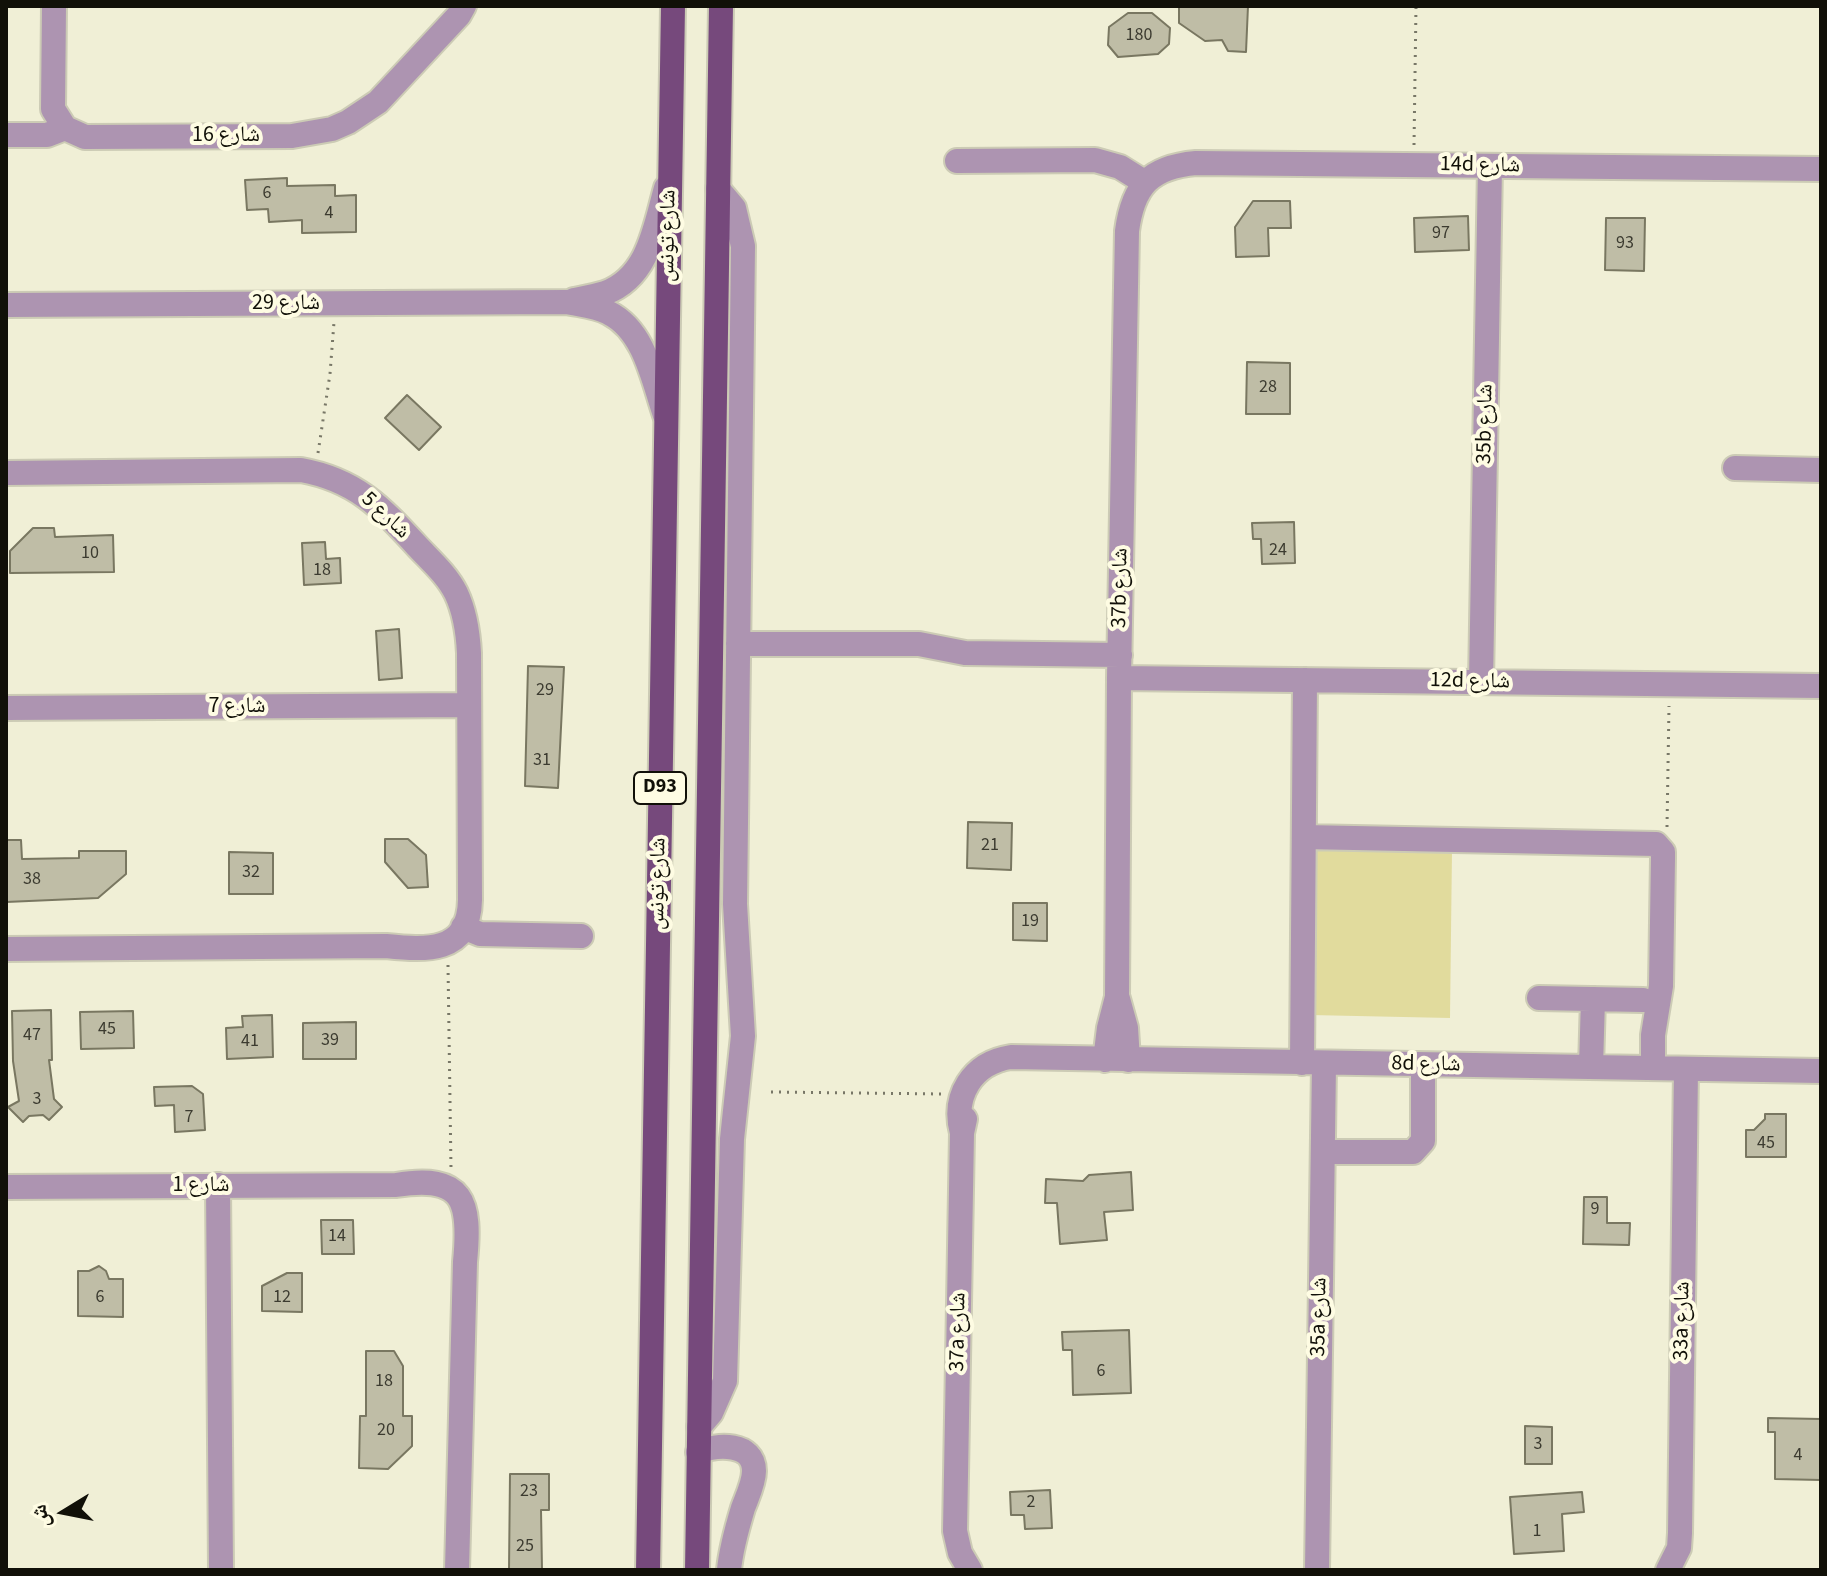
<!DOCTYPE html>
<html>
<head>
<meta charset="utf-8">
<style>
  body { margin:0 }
  #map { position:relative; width:1827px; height:1576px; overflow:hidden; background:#f0efd6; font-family:"Source Sans 3","Noto Naskh Arabic",sans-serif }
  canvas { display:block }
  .frame { position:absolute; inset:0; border:8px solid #111008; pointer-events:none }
  .north { position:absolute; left:24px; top:1472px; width:80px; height:80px; -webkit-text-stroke:6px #fefce3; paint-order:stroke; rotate:260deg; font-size:22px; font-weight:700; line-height:32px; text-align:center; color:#111008 }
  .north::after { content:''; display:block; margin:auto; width:28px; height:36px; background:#111008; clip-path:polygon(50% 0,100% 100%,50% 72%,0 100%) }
</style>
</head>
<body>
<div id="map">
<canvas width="1827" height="1576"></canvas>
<div class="frame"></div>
<div class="north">ش</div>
</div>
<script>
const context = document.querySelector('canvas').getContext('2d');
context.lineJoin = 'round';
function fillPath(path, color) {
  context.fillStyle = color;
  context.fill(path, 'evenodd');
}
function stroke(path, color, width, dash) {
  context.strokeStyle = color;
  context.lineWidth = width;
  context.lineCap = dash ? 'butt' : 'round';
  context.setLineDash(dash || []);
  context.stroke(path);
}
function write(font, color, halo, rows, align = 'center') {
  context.font = font + ' "Source Sans 3","Noto Naskh Arabic",sans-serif';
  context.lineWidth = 8;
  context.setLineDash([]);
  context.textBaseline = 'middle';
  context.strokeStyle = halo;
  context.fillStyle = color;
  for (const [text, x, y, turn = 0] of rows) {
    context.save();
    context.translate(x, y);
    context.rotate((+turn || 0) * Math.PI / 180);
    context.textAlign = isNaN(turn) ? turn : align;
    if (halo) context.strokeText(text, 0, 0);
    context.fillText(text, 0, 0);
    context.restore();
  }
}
const green = new Path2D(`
  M1312 850H1452L1450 1018 1310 1015Z`);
const building = new Path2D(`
  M1179 6H1248L1246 52 1228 51 1222 40 1205 41 1179 23Z
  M1128 13H1152L1170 28 1169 44 1158 54 1118 57 1108 45 1109 27Z
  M287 178V186L335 185V196L356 195V232L302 233V220L269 222 268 209 247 210 245 180Z
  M1253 201H1290L1291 228H1268L1269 256 1236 257 1235 227Z
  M1468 216 1469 250 1415 252 1414 218Z
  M1606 218H1645L1644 271 1605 270Z
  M1247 362 1290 363V414H1246Z
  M407 395 441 427 419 450 385 418Z
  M1294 522 1295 563 1262 564 1261 539H1253L1252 523Z
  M33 528H54L55 537 113 535 114 572 10 573V551Z
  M325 542 326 559 340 558 341 583 304 585 302 543Z
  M399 629 402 678 379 680 376 631Z
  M528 666 564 667 558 788 525 786Z
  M968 822 1012 823 1011 870 967 868Z
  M385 839H408L426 855 428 887 408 888 385 862Z
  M6 840H21L22 859 79 858V851H126V874L98 898 6 902Z
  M229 852 273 853V894H229Z
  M1013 903H1047V941L1013 940Z
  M51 1010 52 1060H49L54 1099 62 1107 49 1120 43 1115 29 1116 23 1122 8 1107 19 1101 13 1061 12 1011Z
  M133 1011 134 1048 81 1049 80 1012Z
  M272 1015 273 1057 227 1059 226 1028 243 1027 242 1016Z
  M356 1022V1059H303V1023Z
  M192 1086 203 1094 205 1130 175 1132 174 1105 155 1106 154 1087Z
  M1765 1114H1786V1157H1746V1130H1754L1765 1119Z
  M1131 1172 1133 1210 1104 1212 1107 1240 1060 1244 1057 1203H1045L1046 1179 1083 1181 1089 1175Z
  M1584 1197H1607V1223H1630L1629 1245 1583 1244Z
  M321 1220H353L354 1254H322Z
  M99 1266 106 1271 109 1279H123V1317L78 1316V1271H89Z
  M287 1273H302V1312L262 1311V1286Z
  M1129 1330 1131 1393 1073 1395 1072 1350H1063L1062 1332Z
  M366 1351H394L403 1366V1416H412V1446L388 1469 359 1468 360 1416H366Z
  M1768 1418 1821 1419V1480L1775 1479V1432H1768Z
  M1525 1426 1552 1427V1464H1525Z
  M510 1474H549V1510H541L542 1570H509Z
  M1050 1490 1052 1528 1025 1529 1024 1515H1011L1010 1492Z
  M1582 1492 1584 1512 1562 1514 1564 1551 1514 1554 1510 1497Z`);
const path = new Path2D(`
  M1414 145 1416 6
  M318 453 330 374 334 322
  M1667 827 1669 706
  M448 965 451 1169
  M771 1092 942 1094`);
const minor = new Path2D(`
  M54 6 53 109 65 128 85 137 292 136 332 129 348 122 378 102 459 15 464 6
  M6 135H47L65 128
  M957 161 1095 160 1120 167 1144 182
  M574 300C584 298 595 296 605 293 649 277 655 227 666 188
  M6 305 567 302C581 305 597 306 609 313 645 331 653 380 665 415
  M1735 468 1821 470
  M6 473 301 470C356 480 381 507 417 546 431 561 447 575 456 593 465 612 468 633 469 653L470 900C469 954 425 950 386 946L6 949
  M738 644H919L965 653 1120 655
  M1119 678 1821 686
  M1481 682 1490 166
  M6 708 469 705
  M1304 837 1656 844 1663 852V858L1661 986 1653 1035V1068
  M463 927 480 934 581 936
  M1539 998 1643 1000
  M1118 999 1126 1028 1128 1060
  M1105 1060 1109 1028 1117 997 1119 678 1127 231C1133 186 1150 167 1196 163L1821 169
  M1302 1063 1305 680
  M1591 1067 1593 999
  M965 1119 962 1133 955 1531 960 1553 970 1570
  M962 1133C952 1096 972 1063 1011 1057L1821 1071
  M1323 1152H1413L1423 1141V1065
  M218 1185 221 1570
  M6 1187 396 1185C464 1174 471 1201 465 1262L457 1570
  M699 1427 711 1413 725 1381 732 1139 743 1036 735 904 743 246 734 208 718 189
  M698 1452C717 1444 754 1442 754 1471 754 1483 747 1497 743 1508 737 1528 731 1549 729 1570
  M1317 1570 1324 1064
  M1668 1570 1679 1548 1680 1533 1686 1069`);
const major = new Path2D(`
  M648 1570 673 6
  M697 1570 721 6`);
const numberNames = [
  ["180",1139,36],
  ["6",267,194],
  ["4",329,214],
  ["97",1441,234],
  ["93",1625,244],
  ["28",1268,388],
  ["24",1278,551],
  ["10",90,554],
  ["18",322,571],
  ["29",545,691],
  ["31",542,761],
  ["21",990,846],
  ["32",251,873],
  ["38",32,880],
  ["19",1030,922],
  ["45",107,1030],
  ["47",32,1036],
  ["39",330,1041],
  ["41",250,1042],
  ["3",37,1100],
  ["7",189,1118],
  ["45",1766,1144],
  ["9",1595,1210],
  ["14",337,1237],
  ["6",100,1298],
  ["12",282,1298],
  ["6",1101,1372],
  ["18",384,1382],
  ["20",386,1431],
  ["3",1538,1445],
  ["4",1798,1456],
  ["23",529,1492],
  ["2",1031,1503],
  ["1",1537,1532],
  ["25",525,1547]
];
const shields = [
  [660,788,52]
];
const shieldNames = [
  ["D93",660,788]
];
const streetNames = [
  ["شارع 16",226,136],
  ["14d شارع",1480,166,1],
  ["شارع تونس",669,236,-89],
  ["شارع 29",286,304],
  ["35b شارع",1486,424,-89],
  ["شارع 5",385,516,43],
  ["37b شارع",1121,588,-89],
  ["12d شارع",1470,682,1],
  ["شارع 7",237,707],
  ["شارع تونس",659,884,-89],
  ["8d شارع",1426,1065,1],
  ["شارع 1",201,1186],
  ["35a شارع",1320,1317,-89],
  ["33a شارع",1683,1321,-89],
  ["37a شارع",959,1332,-89]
];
fillPath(green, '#e1db9d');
fillPath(building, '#bfbda6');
stroke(building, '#797761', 2);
stroke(minor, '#cccbb5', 28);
stroke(major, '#cccbb5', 28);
stroke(path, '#787767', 3, [2, 6]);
stroke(minor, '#ad94b1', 24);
stroke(major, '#76497c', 24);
write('18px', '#3c3b30', null, numberNames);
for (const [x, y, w] of shields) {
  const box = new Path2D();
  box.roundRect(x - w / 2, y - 16, w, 32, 6);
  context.fillStyle = '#fefce3';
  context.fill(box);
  stroke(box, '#111008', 2);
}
write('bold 20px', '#111008', null, shieldNames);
write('22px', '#111008', '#fefce3', streetNames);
</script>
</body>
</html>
